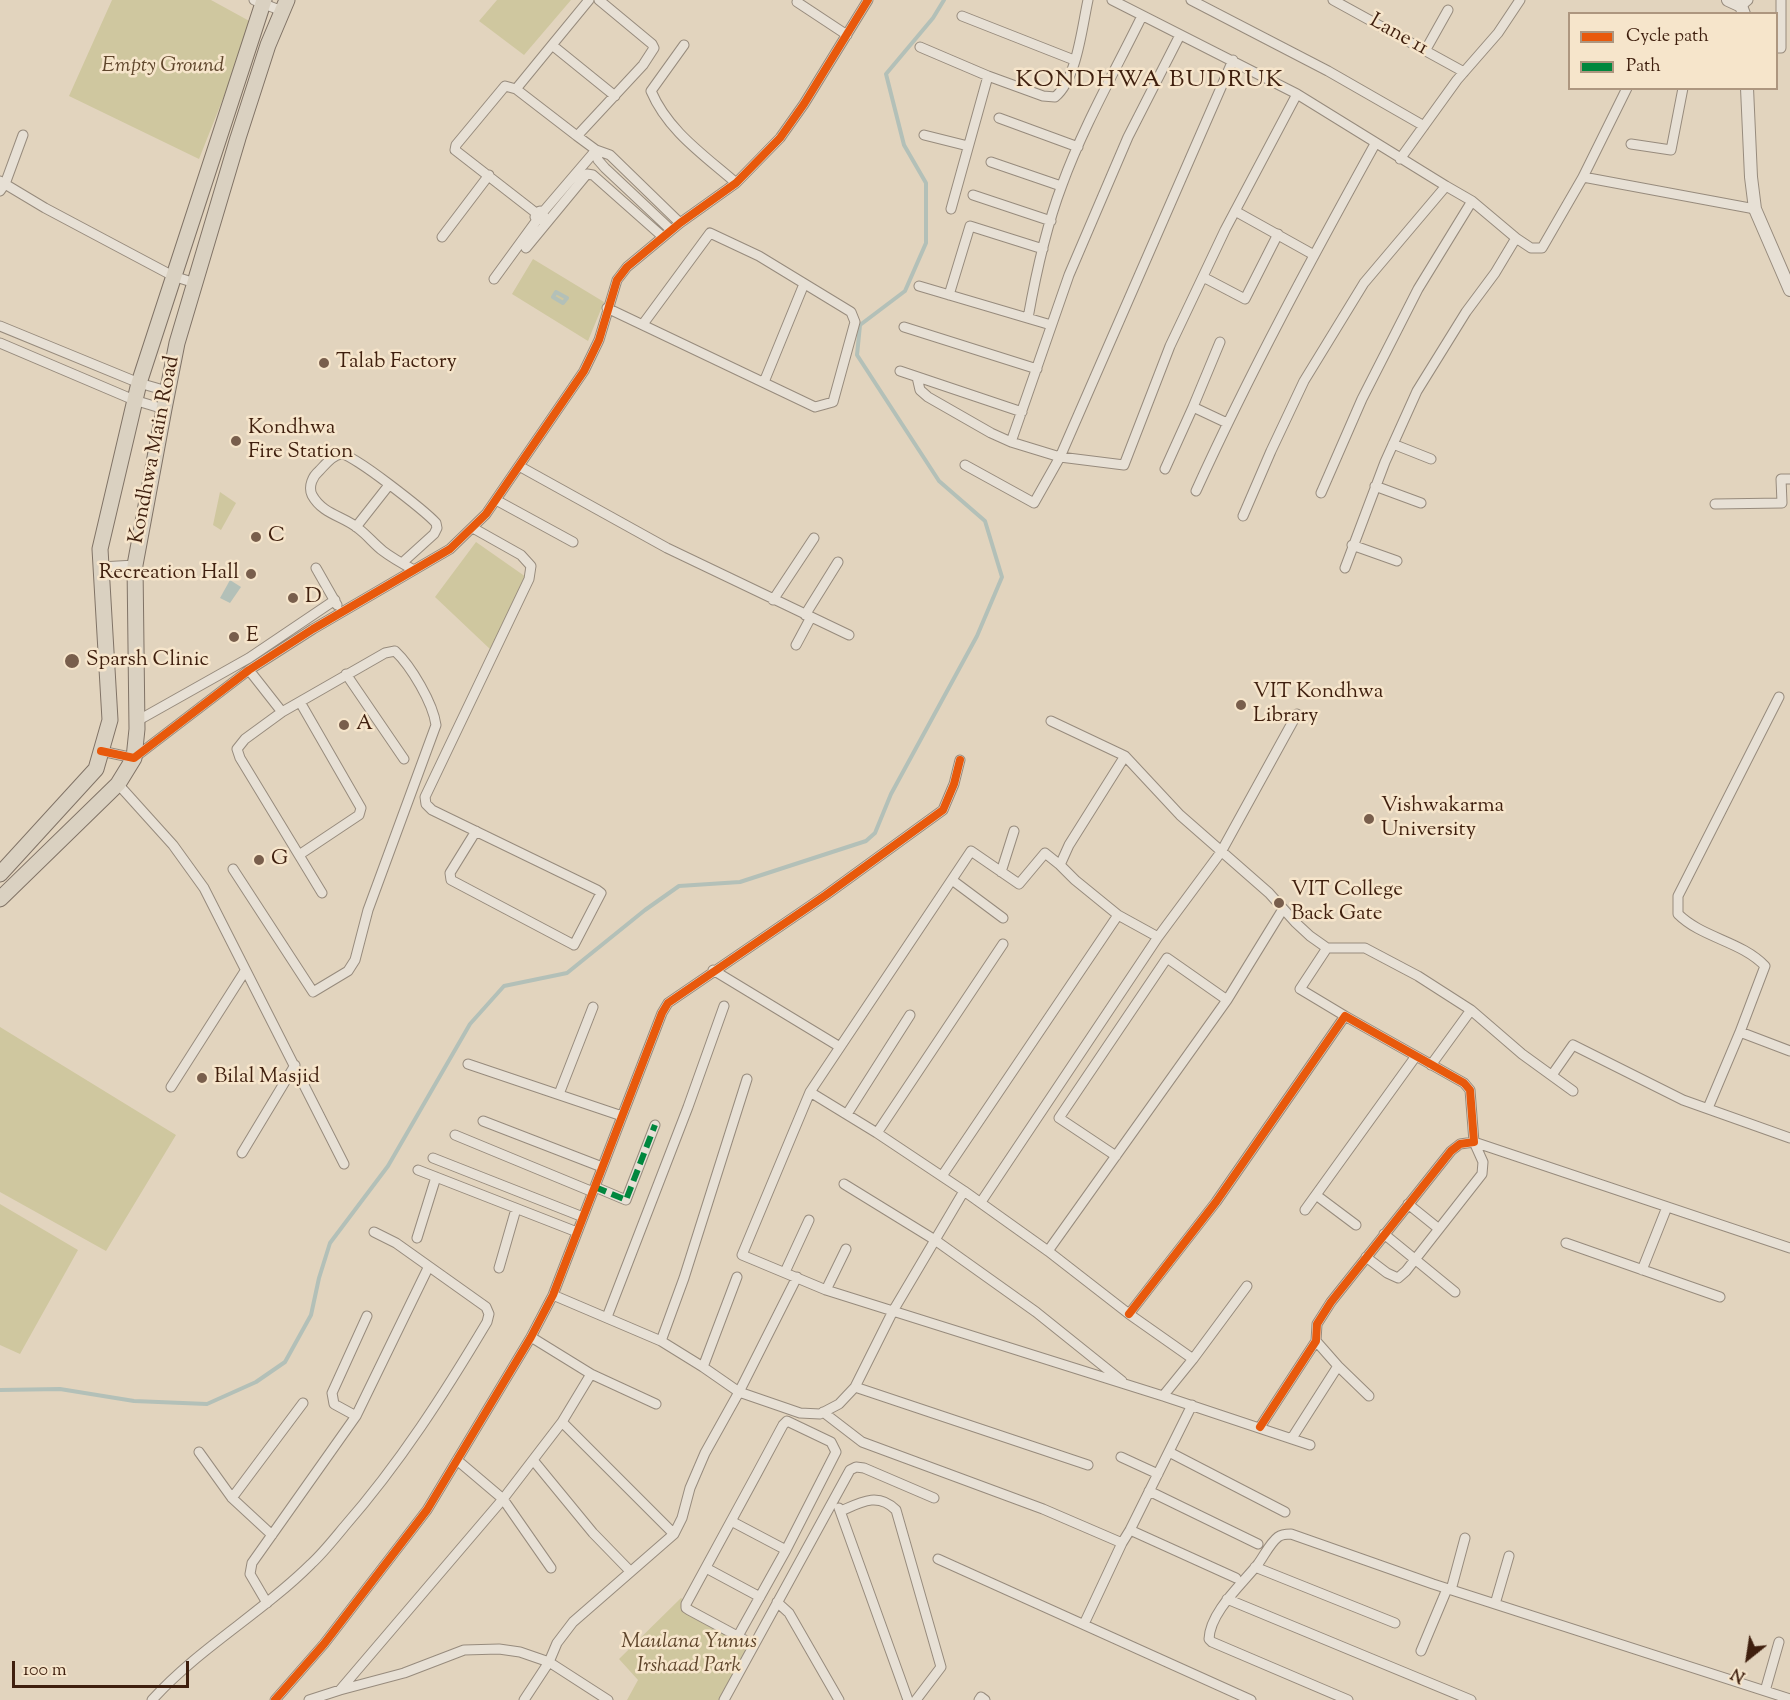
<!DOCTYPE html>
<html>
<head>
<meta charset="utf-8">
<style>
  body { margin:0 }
  #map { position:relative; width:1790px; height:1700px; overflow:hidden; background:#e2d4be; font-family:"Sorts Mill Goudy",serif }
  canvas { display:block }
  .legend { position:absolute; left:1568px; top:12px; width:210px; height:78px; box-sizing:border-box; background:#f6e5cb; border:2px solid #ad967f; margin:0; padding:8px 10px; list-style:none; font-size:18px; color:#3f1f0e }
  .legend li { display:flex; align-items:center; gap:12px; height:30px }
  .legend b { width:30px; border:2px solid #ad967f }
  .north { position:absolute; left:1718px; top:1628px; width:60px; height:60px; -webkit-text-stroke:4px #f6e5cb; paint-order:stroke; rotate:210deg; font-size:16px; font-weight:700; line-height:24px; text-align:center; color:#3f1f0e }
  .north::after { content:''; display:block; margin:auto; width:21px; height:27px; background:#3f1f0e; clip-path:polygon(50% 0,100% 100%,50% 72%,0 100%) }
  .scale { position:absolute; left:12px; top:1661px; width:177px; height:27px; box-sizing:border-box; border:3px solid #3f1f0e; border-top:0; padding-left:8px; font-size:18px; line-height:21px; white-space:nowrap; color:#3f1f0e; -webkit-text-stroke:4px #f6e5cb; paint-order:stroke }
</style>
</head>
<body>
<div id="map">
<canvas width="1790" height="1700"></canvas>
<ul class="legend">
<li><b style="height:8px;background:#e8590c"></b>Cycle path</li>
<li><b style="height:8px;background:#00873e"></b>Path</li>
</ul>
<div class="north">N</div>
<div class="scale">100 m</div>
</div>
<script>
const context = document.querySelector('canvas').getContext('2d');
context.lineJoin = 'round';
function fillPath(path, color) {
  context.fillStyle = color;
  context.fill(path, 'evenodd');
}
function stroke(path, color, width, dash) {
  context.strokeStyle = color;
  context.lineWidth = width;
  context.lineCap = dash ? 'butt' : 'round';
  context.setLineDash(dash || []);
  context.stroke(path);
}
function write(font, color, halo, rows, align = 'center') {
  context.font = font + ' "Sorts Mill Goudy",serif';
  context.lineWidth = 5;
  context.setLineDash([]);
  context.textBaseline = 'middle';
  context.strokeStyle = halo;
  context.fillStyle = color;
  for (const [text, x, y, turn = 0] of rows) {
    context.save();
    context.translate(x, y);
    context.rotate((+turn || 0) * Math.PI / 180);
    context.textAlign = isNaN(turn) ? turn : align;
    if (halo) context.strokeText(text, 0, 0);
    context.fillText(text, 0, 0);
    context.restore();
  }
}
const green = new Path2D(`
  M112 0H211L253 23 199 159 69 96Z
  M497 0H571L524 55 479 21Z
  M533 259 604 302 588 341 512 294Z
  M220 492 236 503 221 530 213 525Z
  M476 542 526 577 491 650 435 597Z
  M0 1027 176 1135 106 1251 0 1192Z
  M0 1204 78 1250 20 1354 0 1345Z
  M681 1598 754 1645 724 1700H627L638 1680 619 1659Z`);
const water = new Path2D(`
  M230 580 241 587 230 603 220 598Z`);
const stream = new Path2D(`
  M556 292 567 298 563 303 553 297Z
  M0 1390 60 1389 134 1401 207 1404 256 1382 285 1362 311 1315 319 1278 330 1243 388 1166 470 1024 504 986 567 973 645 910 679 886 740 882 866 841 875 833 891 794 977 636 1002 577 985 521 939 481 857 355 860 325 905 291 926 243V183L904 145 886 74 933 18 944 0`);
const minor = new Path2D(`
  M254 0 282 11
  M1112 0 1297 94 1446 186
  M1191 0 1328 71 1424 126
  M1333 0 1464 72
  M797 2 847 35
  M1741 6 1748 0
  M962 16 1074 60
  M552 45 589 0
  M684 45 651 91C668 131 704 155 736 183
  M920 47 988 76 1043 96 1055 97C1077 79 1082 27 1088 0
  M1776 48H1781V0
  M1425 51 1448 10
  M1233 60 1060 457 1124 465 1170 346 1225 230 1297 94
  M516 89 552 45 615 96
  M999 118 1078 147
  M924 135 968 146
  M577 136 596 150 610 155 680 223
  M1631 144 1671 150 1683 88
  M596 150 598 160 605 168 671 230
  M1400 159 1457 80 1498 33 1520 0
  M991 162 1061 186
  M1583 177 1627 88
  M0 181 45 208 173 276 195 283
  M0 191 5 184 23 135
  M973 195 1051 221
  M951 209 988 76
  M1235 211 1314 255
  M543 212 596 150
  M536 213 535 217 537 220 544 218 543 212 540 211 536 213 455 150 456 145 505 86 516 89 577 136 643 65 654 48 652 44 599 0
  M442 237 489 175
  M1516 238 1531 248H1542L1583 177 1755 209
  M526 248 587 174 593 175 663 237
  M1203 277 1245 299 1278 234
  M494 279 537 220
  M919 286 1051 325
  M949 295 970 226 1043 249
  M607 308 815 407 833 402 855 322 851 312 759 256 710 233 643 324
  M1028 318C1036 273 1046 227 1062 185 1083 127 1115 71 1142 16
  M0 326 139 383 167 391
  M904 327 1037 369
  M1220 342 1193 407 1227 423
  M0 343 134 400 164 409
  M900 371 1022 412
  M917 377 920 390 928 397 991 433 1011 442
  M764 382 804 284
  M1393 444 1431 459
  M965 465 1034 503 1060 457 1011 442 1069 275 1128 137 1180 35
  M519 466 667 548 849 635
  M1165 469 1193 407
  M1375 486 1421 503
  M1196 491C1250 372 1312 258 1375 144
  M1321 493 1362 399 1418 289 1472 201
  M496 500 573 542
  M1715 504 1782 503 1781 479H1790
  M1243 516 1271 451 1304 381 1364 283 1446 186 1472 201 1516 238 1495 273 1466 312 1417 391 1385 462 1345 568
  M356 527 389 485
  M473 528 521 555 531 566 529 579 425 797 426 804 432 810 597 890 601 893 574 945 451 880 450 873 476 831
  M1352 545 1397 561
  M402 563 434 534 437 528 436 523C426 512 352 453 341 454 332 455 325 465 319 471 313 476 308 486 312 495 323 515 344 516 359 529 368 536 374 544 383 551 392 558 403 564 414 570
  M101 567 135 565
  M316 568 337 605
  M773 600 814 538
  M805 615 838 562
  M796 645 811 617
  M249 670 282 712 245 739 237 749 240 758 322 893
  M346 674 404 759
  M1779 697 1678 896V914C1702 938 1741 941 1765 966L1740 1032 1790 1051
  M137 721 249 658 335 600
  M1051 721 1125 756 1180 815 1269 893 1296 923 1310 936 1327 948H1365L1418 976 1471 1010 1431 1065
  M101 751 134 758 249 670 313 629 450 549 486 514 584 371 599 340 617 280 627 267 680 223 736 183 780 138 804 104 868 0
  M118 784 173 845 204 888 344 1164
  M299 855 359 815 361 808 300 702
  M1060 865 1045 853 1019 884 971 851 810 1092 742 1255 826 1290 1163 1396 1310 1445
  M233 869 313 992 348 971 355 960 368 910 436 725C433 703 411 666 395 651L385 653 282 712
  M1001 872 1014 831
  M952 880 1003 918
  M1118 915 1158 937
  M1327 948 1300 989 1345 1016
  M713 970 840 1047
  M1471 1010 1522 1054 1573 1091
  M468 1064 622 1116
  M1552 1075 1573 1045 1683 1100 1790 1138
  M171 1087 245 971
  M559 1094 593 1007
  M1708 1108 1740 1032
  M847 1114 910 1015
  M483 1121 602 1167
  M877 1133 1003 944
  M455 1135 593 1192
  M1474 1142 1790 1248
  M242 1153 295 1065
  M1116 1156 1059 1118 1167 958 1227 1000
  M433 1158 583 1217
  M418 1170 577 1232
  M942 1176 1118 915 1075 880 1060 865 1069 845 1125 756
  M844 1184 935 1240 1036 1312 1122 1381
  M595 1187 626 1200 655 1125
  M964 1191 1048 1251 1129 1314 1193 1359 1163 1396
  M1316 1195 1356 1225
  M981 1202 1158 937 1221 852 1297 714
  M1408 1204 1439 1229
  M1305 1210 1416 1056
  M1384 1234 1455 1292
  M417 1238 436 1177
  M1566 1243 1720 1297
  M1048 1251 1227 1000 1283 909
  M1366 1257 1387 1273 1398 1278 1406 1271 1482 1174 1483 1162 1474 1142
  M499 1268 516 1209
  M1642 1270 1667 1207
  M785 1272 809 1220
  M737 1277 703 1367 739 1392 800 1413 820 1414 839 1404 855 1387 893 1311 964 1191 877 1133 810 1092
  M826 1290 846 1249
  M553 1295 661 1341 703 1367
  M1129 1314 1216 1202 1345 1016 1464 1083 1470 1090 1474 1142 1460 1144 1451 1151 1331 1302 1317 1324 1316 1341 1260 1427
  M607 1317 688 1107 724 1006
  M531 1337 591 1374 562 1422
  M661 1341 684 1278 747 1079
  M1316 1341 1338 1366 1369 1396
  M1193 1359 1247 1286
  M591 1374 656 1404
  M855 1387 1088 1465
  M823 1412 862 1442 1043 1509 1122 1543
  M356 1416 334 1404 332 1393 367 1316
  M1292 1438 1338 1366
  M199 1452 232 1498 272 1535
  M1169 1452 1285 1512
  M1121 1457 1158 1474
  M457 1460 503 1499 551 1568
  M533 1460 593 1533 630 1571
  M1149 1491 1258 1544
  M232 1498 303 1403
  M839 1508 908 1700
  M841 1511C861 1502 878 1492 896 1510L941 1667 916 1700
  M731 1521 786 1550 836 1452 831 1442 787 1421 783 1425C751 1485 718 1545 686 1604V1608L689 1610 754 1645
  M1130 1530 1236 1578
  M938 1559 1251 1700
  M1255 1567 1395 1623
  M706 1568 760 1597
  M1451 1590 1465 1538
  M1227 1599 1471 1700
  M777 1602 789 1613 839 1700
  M267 1603 250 1574 252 1563 356 1416 428 1268
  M1495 1604 1509 1556
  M1084 1624 1122 1543 1130 1530 1192 1405
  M738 1636 786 1550
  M1421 1651 1447 1589
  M340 1690 503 1499 562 1422 674 1534
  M1765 1691 1779 1642
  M152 1700C199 1648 262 1613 311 1564 323 1553 334 1539 344 1527 400 1463 444 1394 487 1322L489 1314 486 1307 396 1243 374 1232
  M275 1700 324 1644 427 1510 531 1337 553 1295 662 1013 668 1003 826 895 943 810 954 784 960 760
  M309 1700 340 1690 404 1673 464 1650 499 1649 520 1652 549 1662 608 1700
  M524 1700 549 1662 557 1643 573 1622 674 1534 682 1518 690 1488 705 1453 739 1392 797 1277
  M724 1700 850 1470 856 1467 864 1468 934 1498
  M979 1700 981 1697 985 1700
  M1348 1700 1212 1642 1209 1639C1210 1612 1242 1584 1258 1564 1264 1556 1270 1543 1278 1537 1282 1534 1286 1534 1291 1534L1433 1584 1790 1699`);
const tertiary = new Path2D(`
  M1728 0 1741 6 1744 14
  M1747 88 1751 177 1755 209 1790 290`);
const primary = new Path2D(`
  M0 874 96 769 110 720 100 549 139 383 264 0
  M0 899 118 784 134 758 137 729 135 565 164 409 177 343 238 138 268 45 287 0`);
const quiet = new Path2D(`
  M595 1187 626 1200 655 1125`);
const cycleway = new Path2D(`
  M101 751 134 758 249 670 313 629 450 549 486 514 584 371 599 340 617 280 627 267 680 223 736 183 780 138 804 104 868 0
  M1129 1314 1216 1202 1345 1016 1464 1083 1470 1090 1474 1142 1460 1144 1451 1151 1331 1302 1317 1324 1316 1341 1260 1427
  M275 1700 324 1644 427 1510 531 1337 553 1295 662 1013 668 1003 826 895 943 810 954 784 960 760`);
const markers = [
  [324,363,6,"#785e4c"],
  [236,441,6,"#785e4c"],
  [256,537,6,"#785e4c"],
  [251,574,6,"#785e4c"],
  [293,598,6,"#785e4c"],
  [234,637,6,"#785e4c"],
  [72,661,8,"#785e4c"],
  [1241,705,6,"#785e4c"],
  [344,725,6,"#785e4c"],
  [1369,819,6,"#785e4c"],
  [259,860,6,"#785e4c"],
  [1279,903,6,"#785e4c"],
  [202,1078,6,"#785e4c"]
];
const streetNames = [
  ["Lane 11",1398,36,29],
  ["Kondhwa Main Road",156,450,-79]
];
const parkNames = [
  ["Empty Ground",163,67],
  ["Maulana Yunus",689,1643],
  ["Irshaad Park",689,1667]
];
const poiNames = [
  ["Talab Factory",336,363],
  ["Kondhwa",248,429],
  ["Fire Station",248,453],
  ["C",268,537],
  ["Recreation Hall",239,574,"right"],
  ["D",305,598],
  ["E",246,637],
  ["Sparsh Clinic",86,661],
  ["VIT Kondhwa",1253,693],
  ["Library",1253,717],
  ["A",356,725],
  ["Vishwakarma",1381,807],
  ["University",1381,831],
  ["G",271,860],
  ["VIT College",1291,891],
  ["Back Gate",1291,915],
  ["Bilal Masjid",214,1078]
];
const quarterNames = [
  ["KONDHWA BUDRUK",1150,82]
];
fillPath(green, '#cfc79f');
fillPath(water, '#b3c0b8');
stroke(stream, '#b3c0b8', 4);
stroke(minor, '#978b7d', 11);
stroke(tertiary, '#978b7d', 14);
stroke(primary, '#807366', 17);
stroke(minor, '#e7e0d5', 9);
stroke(tertiary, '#e7e0d5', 12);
stroke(primary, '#dad1c1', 15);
stroke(quiet, '#00873e', 6, [12, 6]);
stroke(cycleway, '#e8590c', 8);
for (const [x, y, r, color] of markers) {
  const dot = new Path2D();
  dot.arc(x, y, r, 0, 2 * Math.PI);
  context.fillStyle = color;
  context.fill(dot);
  stroke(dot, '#f6e5cb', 2);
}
write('21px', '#3f1f0e', '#f6e5cb', streetNames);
write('italic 21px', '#5f462c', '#f6e5cb', parkNames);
write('21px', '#3f1f0e', '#f6e5cb', poiNames, 'left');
context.letterSpacing = '1.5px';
write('24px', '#3f1f0e', '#f6e5cb', quarterNames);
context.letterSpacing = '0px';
</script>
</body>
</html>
